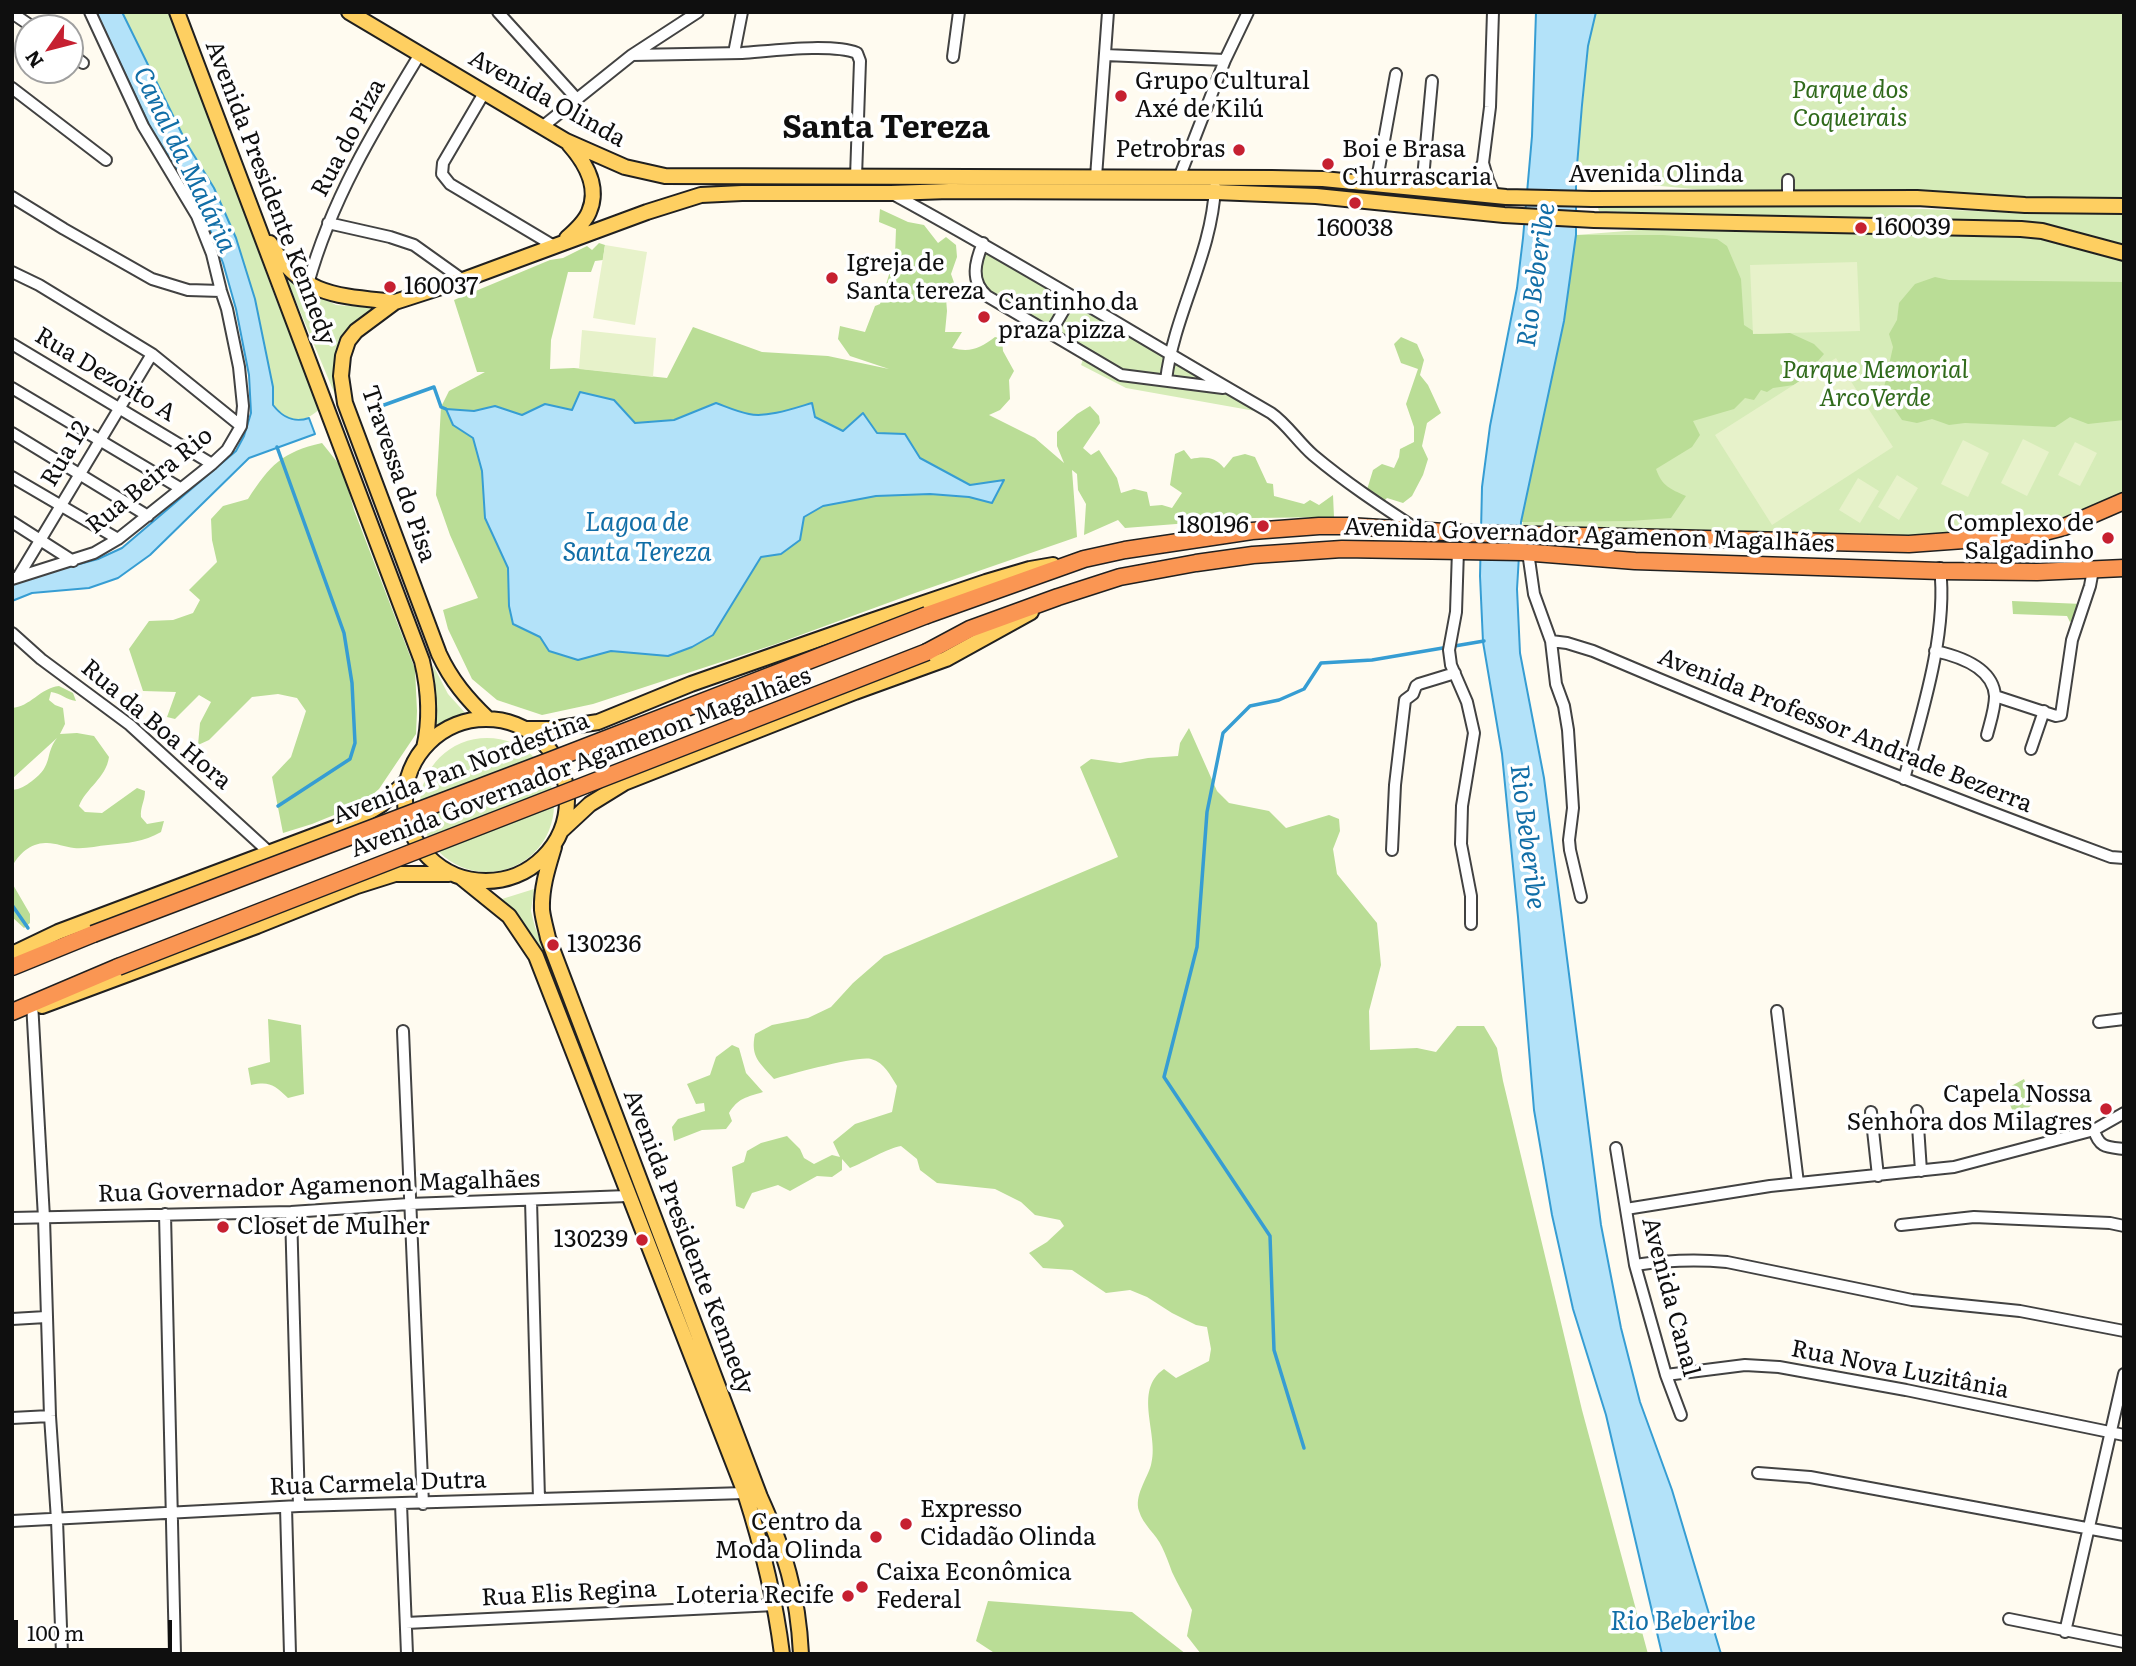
<!DOCTYPE html>
<html>
<head>
<meta charset="utf-8">
<style>
  body { margin:0 }
  #map { position:relative; width:2136px; height:1666px; overflow:hidden; background:#fffbf0; font-family:Literata,serif }
  canvas { display:block }
  .frame { position:absolute; inset:0; border:14px solid #0f0f0f; pointer-events:none }
  .north { position:absolute; left:14px; top:14px; width:70px; height:70px; box-sizing:border-box; background:#fff; border:2px solid #9f9f9f; border-radius:50%; rotate:235deg; font-size:19px; font-weight:700; line-height:28px; text-align:center; color:#0f0f0f }
  .north::after { content:''; display:block; margin:auto; width:24px; height:32px; background:#c62031; clip-path:polygon(50% 0,100% 100%,50% 72%,0 100%) }
  .scale { position:absolute; left:14px; top:1620px; width:158px; height:32px; box-sizing:border-box; border:4px solid #0f0f0f; border-top:0; padding-left:9px; font-size:21px; line-height:24px; white-space:nowrap; color:#0f0f0f; -webkit-text-stroke:5px #fff; paint-order:stroke }
</style>
</head>
<body>
<div id="map">
<canvas width="2136" height="1666"></canvas>
<div class="frame"></div>
<div class="north">N</div>
<div class="scale">100 m</div>
</div>
<script>
const context = document.querySelector('canvas').getContext('2d');
context.lineJoin = 'round';
function fillPath(path, color) {
  context.fillStyle = color;
  context.fill(path, 'evenodd');
}
function stroke(path, color, width, dash) {
  context.strokeStyle = color;
  context.lineWidth = width;
  context.lineCap = dash ? 'butt' : 'round';
  context.setLineDash(dash || []);
  context.stroke(path);
}
function write(font, color, halo, rows, align = 'center') {
  context.font = font + ' Literata,serif';
  context.lineWidth = 7;
  context.setLineDash([]);
  context.textBaseline = 'middle';
  context.strokeStyle = halo;
  context.fillStyle = color;
  for (const [text, x, y, turn = 0] of rows) {
    context.save();
    context.translate(x, y);
    context.rotate((+turn || 0) * Math.PI / 180);
    context.textAlign = isNaN(turn) ? turn : align;
    if (halo) context.strokeText(text, 0, 0);
    context.fillText(text, 0, 0);
    context.restore();
  }
}
const green = new Path2D(`
  M122 12H170L275 297 320 409C302 424 289 425 273 405V387L255 299 236 238 214 188 187 144Z
  M1596 12H2124V198H1788L1576 178 1588 46Z
  M1597 205 1871 207 2057 214H2124V248L2009 223 1599 211Z
  M1689 226 2034 233 2124 257V498L2045 534 1912 541 1521 531 1564 321 1576 235Z
  M986 250 1255 411 1126 388 1081 365 1085 354 1067 337 969 283Z
  M287 280 336 305 376 308 349 330 341 409Z
  M433 665 448 694 467 715 447 720 433 727 436 708Z
  M420 805a67 67 0 1 1 134 0a67 67 0 1 1-134 0Z
  M534 889 531 911 535 927 596 1084 591 1086 545 974 533 939 518 916 502 899Z`);
const forest = new Path2D(`
  M880 209 908 222 924 225 938 243 946 237 956 245 957 257 951 274 957 291 946 298 947 311 945 332H962L952 348C971 353 980 348 995 337L1002 339 1003 351 1014 371 1009 380 1010 399 1000 410 989 415 1035 438 1064 463 1057 446V432L1077 414 1090 406 1099 416 1100 423 1083 448 1091 455 1099 450 1117 478 1121 493 1134 489 1147 492 1150 506 1162 505 1172 508 1182 493 1170 485 1175 454 1184 450 1191 459C1205 456 1215 457 1224 468L1233 457 1245 454 1255 457 1267 483 1273 484 1274 496 1304 504 1310 500 1319 505 1333 495 1334 517 1253 518 1125 528 1118 520 1084 535 1086 504 1078 490 1077 474 1072 470 1077 537 915 593 776 644 593 704 542 715 497 700 472 679 448 629 443 610 478 598 450 535 436 495 441 407 449 391 485 372H477L454 300 550 260 563 258 587 246 592 250 599 243 605 245 603 260 595 261 591 272H568L551 340 550 369 574 368 667 378 693 327 762 352 828 356 889 369 850 356 838 339 840 326 865 332 875 306 880 304 895 255 896 229 879 222Z
  M1576 235H1663L1717 239 1727 246 1741 279 1744 325 1758 334 1790 333 1814 344 1824 354 1818 361 1819 368 1794 385 1773 388 1767 392 1761 390 1754 400 1745 398 1734 409 1693 421 1700 435 1692 447 1656 469C1662 486 1670 489 1686 496L1671 518 1630 521 1521 522 1564 321Z
  M1935 277 1949 280 2124 282V420L2088 424 2070 417 2055 427 1965 423 1949 425 1932 419 1917 423 1902 420 1883 392 1893 347 1889 334 1897 320 1899 303 1915 284Z
  M1401 337 1417 344 1424 360 1420 375 1428 385 1441 413 1427 423 1422 446 1428 459 1423 475 1412 496 1403 503 1387 498 1382 503 1366 493 1373 470 1382 464 1394 468 1399 457 1400 449 1414 442V427L1406 404 1418 369 1401 363 1394 344Z
  M322 443 342 468 354 510 415 669 417 711 416 734 379 789 361 804 312 824 283 833 272 777 291 757 306 711 297 698 278 694 252 697 209 740 198 745 200 723 211 702 199 695 175 719 167 717 176 692 143 691 129 649 149 621 173 620 193 613 200 600 189 590 217 562 212 540 211 519 223 506 248 499C270 465 282 452 322 443Z
  M2012 601 2082 604 2076 618 2070 622 2067 616 2013 614Z
  M59 686 73 693 76 701C66 700 61 693 51 692L49 700 55 705 63 708 65 724 60 734 77 733 94 736 109 757C106 778 86 788 79 806L85 812 102 813 137 788 145 791C145 801 140 807 141 817L147 824 164 821 161 832C144 842 127 843 108 845 97 846 86 849 74 848 65 847 56 843 47 843 32 842 18 854 12 867V790C21 789 25 786 32 781 54 765 44 755 57 738L12 779V708C30 707 40 688 59 686Z
  M1189 728 1217 791 1229 803 1269 811 1286 828 1329 815 1339 819 1340 831 1333 849 1337 874 1377 923 1381 965 1369 1011 1370 1050 1417 1048 1436 1052 1457 1026H1484L1497 1048 1503 1081 1582 1410 1648 1654H1201L1187 1636 1192 1610C1186 1598 1178 1585 1172 1572 1169 1564 1166 1555 1162 1547 1156 1534 1143 1525 1139 1511 1134 1496 1147 1479 1151 1465 1160 1435 1132 1391 1164 1369L1176 1378 1209 1361 1211 1349 1207 1327 1196 1325 1172 1313 1147 1297 1130 1290 1106 1293 1072 1270 1043 1268 1029 1253 1047 1242 1064 1226 1060 1220 1035 1215 1021 1202 995 1189 937 1183 920 1170 917 1159 901 1146C888 1148 865 1162 850 1168L842 1159V1170L832 1177 817 1176 790 1191 778 1185 752 1193 744 1209 736 1206 732 1167 744 1162 747 1151 761 1143 787 1136 800 1149 804 1158 814 1164 832 1155 840 1157 833 1142 855 1124 892 1112 897 1086C890 1075 885 1063 871 1059 860 1055 790 1074 774 1079 760 1063 750 1057 755 1034L772 1025 808 1018 831 1007 853 983 884 956 1118 857 1080 767 1091 759 1120 763 1148 758 1178 756 1180 743Z
  M12 883 30 914V923L24 928 12 917Z
  M268 1019 301 1025 304 1094 288 1098C274 1085 270 1081 251 1085L248 1068 270 1062Z
  M732 1045 739 1048 746 1073 763 1092C747 1097 738 1098 729 1113L732 1121 726 1129 702 1130 674 1141 672 1127 678 1119 705 1111 704 1103 696 1104 687 1084 710 1075 716 1057Z
  M2024 1079 2034 1103 2028 1108 2031 1117 2018 1124 2004 1090Z
  M988 1601 1132 1612 1186 1654H996L976 1641Z`);
const pitch = new Path2D(`
  M605 245 647 252 635 325 593 318Z
  M1857 262 1860 331 1753 334 1750 265Z
  M582 330 656 338 653 377 579 369Z
  M1836 358 1893 447 1772 525 1715 435Z
  M2023 439 2049 452 2027 496 2001 483Z
  M1963 440 1989 453 1968 497 1941 484Z
  M2075 442 2097 453 2080 486 2058 475Z
  M1897 475 1918 488 1899 520 1878 507Z
  M1858 478 1879 491 1860 523 1839 510Z`);
const water = new Path2D(`
  M96 12H122L187 144 214 188 236 238 255 299 273 387V405C283 418 294 423 309 418L315 434 249 458 150 555 118 578 89 588 32 593 12 601V584L20 580 98 559 122 548 236 451 244 436 251 413 249 375 236 309 223 263 209 227 195 199 150 127Z
  M1536 12H1596L1588 46 1582 105 1576 178V235L1564 321 1521 522 1517 589 1520 653 1544 778 1601 1225 1621 1328 1640 1402 1672 1490 1721 1654H1662L1606 1415 1573 1309 1552 1215 1534 1110 1518 917 1502 754 1483 642 1480 576 1482 487 1490 426 1517 288 1523 238 1532 136Z
  M580 392 614 400 635 423 674 420 716 403C727 407 738 412 749 414 767 418 795 408 812 403L815 417 843 431 863 413 877 433 905 434 920 458 970 485 1004 480 992 503 969 497 930 494 876 496 823 506 804 517 800 540 781 554 761 557 713 635 692 647 668 656 611 651 578 660 549 651 540 637 513 624 509 606 508 568 485 518 482 471 473 438 453 425 446 409 474 411 495 406 522 415 545 404 572 410Z`);
const stream = new Path2D(`
  M373 409 434 387 441 407 446 409
  M277 447 344 633 352 683 355 743 350 759 278 806
  M12 905 28 928
  M1304 1448 1274 1350 1270 1236 1164 1077 1197 947 1207 812 1223 733 1250 706 1279 700 1304 689 1321 663 1372 660 1484 641`);
const minor = new Path2D(`
  M498 12 576 98
  M12 13 34 28
  M70 53 83 63
  M734 53 742 12
  M632 55C669 54 705 54 742 53 771 51 831 43 857 53L860 61 856 177
  M1105 55 1225 60
  M953 57 959 12
  M12 88 106 160
  M484 93 443 163 442 174 450 184 554 246
  M542 127 632 55 698 12
  M1483 163 1488 180 1495 196
  M1096 177 1108 12
  M1179 178 1225 60 1248 12
  M1788 180V198
  M1376 185 1396 74
  M1422 189 1432 81
  M891 193C1020 263 1144 340 1271 413 1287 424 1298 442 1313 455 1345 482 1380 505 1415 528
  M1462 193 1475 179 1483 163 1490 107 1493 12
  M12 197 64 229 152 279 188 290 221 291
  M328 223 390 237 414 245 463 280
  M983 243C975 262 970 281 987 296L1121 375 1223 388
  M12 272 39 285 152 354 241 426
  M308 284C331 200 375 128 420 54
  M1051 332 1072 296
  M12 344 212 464
  M1166 380C1174 314 1212 254 1215 187
  M12 388 180 488
  M12 433 148 516
  M12 477 118 539
  M12 522 73 561
  M1458 550 1456 612 1449 650 1451 665 1467 702 1474 733 1462 806 1461 844 1471 896V924
  M1528 552 1534 594 1551 641 1556 684 1564 706 1568 730 1573 808 1569 840 1570 850 1581 897
  M18 577 152 354
  M12 579 94 553 118 539 212 464 227 450 241 426 243 406 239 367 227 309 221 291 212 254 197 216 143 126 90 12
  M12 633 41 659 130 725 270 853
  M1551 641 1567 643 1593 651C1764 724 1937 793 2111 857L2124 858
  M1935 651C1958 656 1993 667 1995 696 1995 709 1990 723 1987 735
  M1995 696 2056 716 2061 715 2072 640 2090 586 2093 570
  M2031 749 2044 711
  M1904 779C1921 716 1948 633 1940 568
  M1392 850 1395 785 1405 700 1413 694 1416 686 1419 684 1455 673
  M32 1002 44 1218 50 1416 57 1520 62 1654
  M1777 1011 1798 1183
  M2099 1022 2124 1019
  M403 1031 423 1504
  M1917 1111 1921 1171
  M1871 1112 1878 1176
  M2094 1130C2099 1148 2107 1147 2124 1149
  M1616 1148 1635 1265 1666 1375 1681 1415
  M531 1200 539 1499
  M1626 1209 1770 1186 1954 1167 2094 1130 2124 1113
  M291 1212 299 1506
  M165 1214 175 1654
  M12 1218 291 1212 409 1204 628 1196
  M1901 1225 1974 1217 2110 1223 2124 1226
  M1635 1265C1668 1260 1694 1259 1727 1262L1912 1300 2020 1311 2124 1331
  M12 1319 46 1317
  M1666 1375 1745 1365 1779 1367 1906 1390 2124 1435
  M12 1418 50 1416
  M1758 1473 1810 1477 2124 1535
  M401 1504 407 1654
  M286 1507 290 1654
  M12 1521 299 1506 745 1493
  M2009 1619 2124 1642
  M406 1623 775 1605
  M2065 1632 2124 1374`);
const major = new Path2D(`
  M177 12 422 661C429 690 431 718 424 748
  M349 12 566 141 625 167 665 176 1272 178 1323 179 1506 197 1592 199 1917 198 2025 205 2124 206
  M567 238C575 231 585 222 589 212 600 187 585 162 569 144
  M270 243C301 297 340 296 395 302
  M405 800a81 81 0 1 1 162 0a81 81 0 1 1-162 0Z
  M488 719C467 699 451 680 439 654L345 403 341 376 343 356 348 341 356 331 395 302 463 280 647 212 701 195 742 193H891L949 191 1215 192 1316 196 1504 215 1594 220 2021 229 2042 231 2124 253
  M525 729H554L598 722 691 684 868 622 986 582 1030 569 1053 565
  M562 830 590 804 624 783 855 692 946 659 1031 612
  M554 847C548 867 541 888 542 910 543 919 546 929 548 938L760 1497C785 1552 798 1593 801 1654
  M462 878 509 916 536 956 745 1493C762 1546 775 1598 782 1654
  M12 954 58 932 356 820 382 804 407 781
  M42 1006 257 926 357 886 395 874H449`);
const highway = new Path2D(`
  M927 615 1084 559 1125 550 1252 531 1319 526H1348L1461 533 1909 544 2033 535 2064 527 2124 501
  M927 652 970 629 1058 597 1120 577 1196 563 1253 555 1342 549 1522 552 1635 561 1940 571 2037 572 2124 568
  M12 967 93 934
  M12 1012 118 967`);
const highwayBridge = new Path2D(`
  M93 934 549 761 927 615
  M118 967 927 652`);
const markers = [
  [1121,96,7,"#c62031"],
  [1239,150,7,"#c62031"],
  [1328,164,7,"#c62031"],
  [1355,203,7,"#c62031"],
  [1861,228,7,"#c62031"],
  [832,278,7,"#c62031"],
  [390,287,7,"#c62031"],
  [984,317,7,"#c62031"],
  [1263,526,7,"#c62031"],
  [2108,538,7,"#c62031"],
  [553,945,7,"#c62031"],
  [2106,1109,7,"#c62031"],
  [223,1227,7,"#c62031"],
  [642,1240,7,"#c62031"],
  [906,1524,7,"#c62031"],
  [876,1537,7,"#c62031"],
  [862,1587,7,"#c62031"],
  [848,1596,7,"#c62031"]
];
const poiNames = [
  ["Grupo Cultural",1135,82],
  ["Axé de Kilú",1135,110],
  ["Petrobras",1225,150,"right"],
  ["Boi e Brasa",1342,150],
  ["Churrascaria",1342,178],
  ["160039",1875,228],
  ["160038",1355,229,"center"],
  ["Igreja de",846,264],
  ["Santa tereza",846,292],
  ["160037",404,287],
  ["Cantinho da",998,303],
  ["praza pizza",998,331],
  ["Complexo de",2094,524,"right"],
  ["Salgadinho",2094,552,"right"],
  ["180196",1249,526,"right"],
  ["130236",567,945],
  ["Capela Nossa",2092,1095,"right"],
  ["Senhora dos Milagres",2092,1123,"right"],
  ["Closet de Mulher",237,1227],
  ["130239",628,1240,"right"],
  ["Expresso",920,1510],
  ["Cidadão Olinda",920,1538],
  ["Centro da",862,1523,"right"],
  ["Moda Olinda",862,1551,"right"],
  ["Caixa Econômica",876,1573],
  ["Federal",876,1601],
  ["Loteria Recife",834,1596,"right"]
];
const parkNames = [
  ["Parque dos",1850,91],
  ["Coqueirais",1850,119],
  ["Parque Memorial",1875,371],
  ["ArcoVerde",1875,399]
];
const streetNames = [
  ["Avenida Olinda",547,99,29],
  ["Rua do Piza",349,138,-62],
  ["Avenida Olinda",1656,175],
  ["Avenida Presidente Kennedy",270,193,69],
  ["Rua Dezoito A",105,375,31],
  ["Rua 12",66,454,-59],
  ["Travessa do Pisa",398,474,71],
  ["Rua Beira Rio",150,481,-39],
  ["Avenida Governador Agamenon Magalhães",1589,536,2],
  ["Rua da Boa Hora",156,725,40],
  ["Avenida Professor Andrade Bezerra",1845,731,22],
  ["Avenida Governador Agamenon Magalhães",581,763,-21],
  ["Avenida Pan Nordestina",461,769,-21],
  ["Rua Governador Agamenon Magalhães",319,1187,-2],
  ["Avenida Presidente Kennedy",688,1242,69],
  ["Avenida Canal",1670,1297,75],
  ["Rua Nova Luzitânia",1900,1370,11],
  ["Rua Carmela Dutra",378,1484,-2],
  ["Rua Elis Regina",569,1594,-3]
];
const waterNames = [
  ["Canal da Malária",184,160,64],
  ["Rio Beberibe",1537,275,-82],
  ["Lagoa de",637,523],
  ["Santa Tereza",637,553],
  ["Rio Beberibe",1527,837,83],
  ["Rio Beberibe",1683,1622]
];
const districtNames = [
  ["Santa Tereza",886,129]
];
fillPath(green, '#d6ecb8');
fillPath(forest, '#badd96');
fillPath(pitch, '#e7f2ca');
fillPath(water, '#b3e2f9');
stroke(water, '#369dd3', 2);
stroke(stream, '#369dd3', 3.5);
stroke(minor, '#424242', 14);
stroke(major, '#202020', 18);
stroke(highway, '#202020', 19);
stroke(minor, '#fff', 10);
stroke(major, '#fecf61', 14);
stroke(highway, '#fa9653', 16);
stroke(highwayBridge, '#202020', 19, []);
stroke(highwayBridge, '#fa9653', 16);
for (const [x, y, r, color] of markers) {
  const dot = new Path2D();
  dot.arc(x, y, r, 0, 2 * Math.PI);
  context.fillStyle = color;
  context.fill(dot);
  stroke(dot, '#fff', 2.5);
}
write('24px', '#0f0f0f', '#fff', poiNames, 'left');
write('italic 24px', '#306a1b', '#fff', parkNames);
write('24px', '#0f0f0f', '#fff', streetNames);
write('italic 26px', '#116ea7', '#fff', waterNames);
write('bold 32px', '#0f0f0f', '#fff', districtNames);
</script>
</body>
</html>
